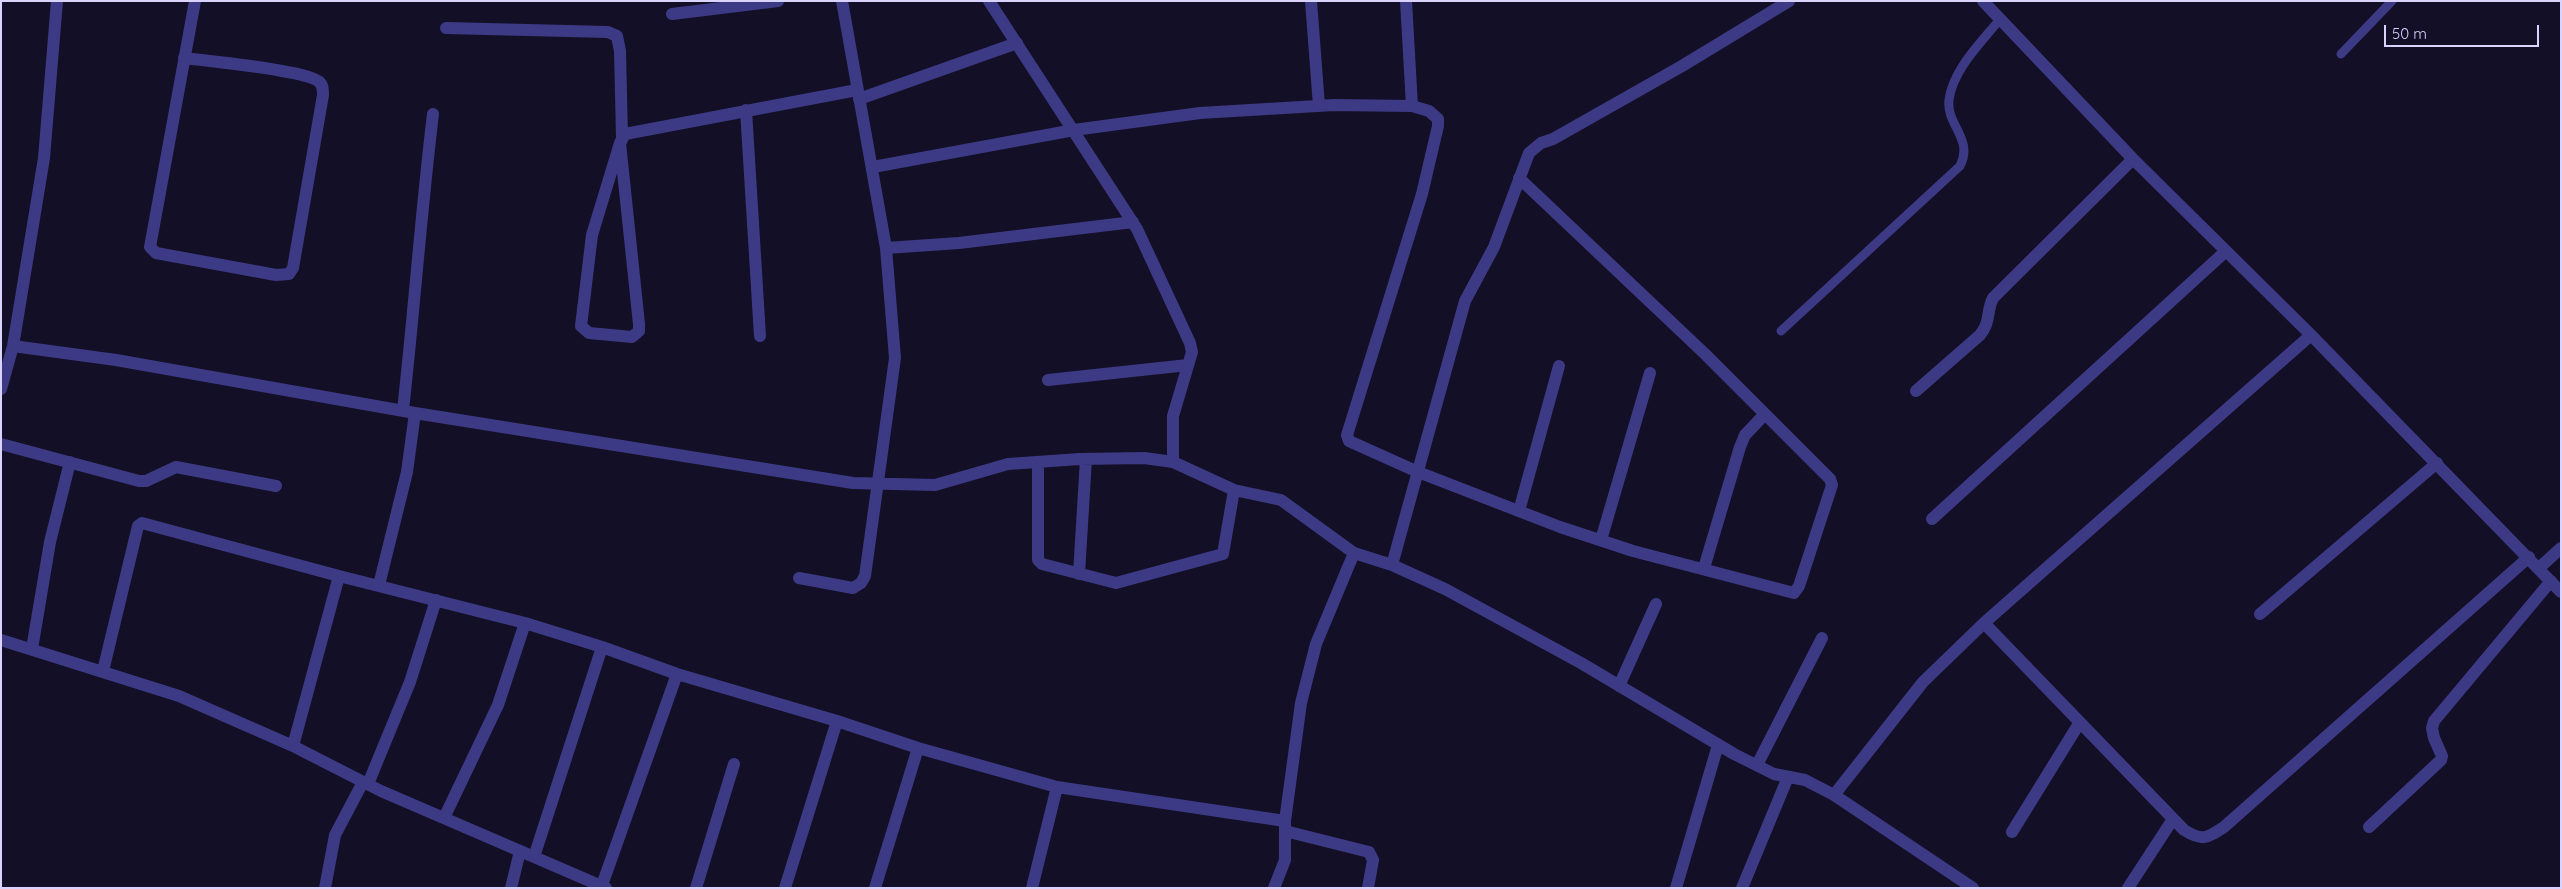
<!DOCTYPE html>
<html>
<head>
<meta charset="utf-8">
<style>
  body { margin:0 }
  #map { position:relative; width:2562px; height:889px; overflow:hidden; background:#130f26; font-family:Quicksand,sans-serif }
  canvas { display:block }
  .frame { position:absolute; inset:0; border:2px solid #d9d4ff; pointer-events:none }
  .scale { position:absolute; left:2384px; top:25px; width:155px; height:22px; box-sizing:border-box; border:2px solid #d9d4ff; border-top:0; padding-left:6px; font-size:15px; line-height:18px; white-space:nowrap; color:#d9d4ff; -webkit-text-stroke:4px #130f26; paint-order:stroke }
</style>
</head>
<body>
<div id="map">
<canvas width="2562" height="889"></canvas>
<div class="frame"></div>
<div class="scale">50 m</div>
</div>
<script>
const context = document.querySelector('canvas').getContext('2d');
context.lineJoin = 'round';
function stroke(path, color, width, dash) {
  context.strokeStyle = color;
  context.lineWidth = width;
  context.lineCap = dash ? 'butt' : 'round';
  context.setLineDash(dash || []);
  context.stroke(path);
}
const lane = new Path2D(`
  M2341 54 2392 1
  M1781 331 1960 166C1974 139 1946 125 1949 100 1953 69 1981 43 2000 19`);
const street = new Path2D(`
  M989 1 1137 229 1190 343 1192 352 1173 416V462
  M1311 1 1319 106
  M1406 1 1412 106
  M1983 1 2133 159 2311 335 2561 592
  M672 14 778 1
  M446 28 608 32 617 36 620 51 622 137
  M184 58C208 61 303 70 318 81 323 84 323 90 323 95L293 268 289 274 276 275 156 253 150 247 195 1
  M859 99 1017 43
  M746 110 760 336
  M620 143 592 235 581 326 589 333 632 337 639 331V324L620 143 625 134 857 90
  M873 167 1074 130 1200 113 1334 105 1412 106 1429 111 1438 119V126L1422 194 1347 435 1349 441 1418 472 1560 527 1633 551 1794 593 1799 586 1832 485 1830 479 1705 354 1519 178
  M886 248 959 243 1133 222
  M13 346 116 360 415 413 853 483 935 485 1008 464 1080 459 1144 458 1173 462 1234 490 1281 500 1354 553 1392 565 1445 589 1581 663 1734 754 1774 774 1805 780 1834 795 1973 888
  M1048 380 1188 365
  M1 389 13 346 44 158 57 1
  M1916 391 1980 335C1991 322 1986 312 1993 298L2133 159
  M403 410C414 312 421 213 433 114
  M1 444 139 481H146L176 467 276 486
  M1038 462V560L1042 564 1116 583 1223 554 1234 490
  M1519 511 1559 366
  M1932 519 2226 251
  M1601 540 1650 373
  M1392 565 1465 301 1494 247 1529 153 1541 143 1553 139 1682 66 1789 1
  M1704 568 1740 447 1745 435 1765 414
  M2539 568 2561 548
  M1079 574 1086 459
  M799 578 853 588 861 583 865 576 895 358 886 248 842 1
  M379 585 407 472 415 413
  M2260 614 2437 463
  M1984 623 2184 830C2202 841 2206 839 2224 827L2529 557
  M1 640 179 696 293 746 381 791 606 888
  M32 649 50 542 70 462
  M103 671 138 526 142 523 339 576 525 623 602 647 677 674 837 721 918 748 1057 787 1285 821
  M1619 686 1656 604
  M293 746 339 576
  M1757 765 1822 638
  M368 784 410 682 436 600
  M1834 795 1923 682 1984 623 2311 335
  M444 818 498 705 525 623
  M2369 827 2441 760 2442 756 2434 738 2432 728 2434 721 2551 581
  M1285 831 1369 852 1373 860 1368 888
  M2012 832 2080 722
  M534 857 602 647
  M325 888 335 835 363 782
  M511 888 520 851
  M601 888 677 674
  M696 888 734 764
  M785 888 837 721
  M875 888 918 748
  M1032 888 1057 787
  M1274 888 1285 860V821L1301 703 1316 644 1354 553
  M1676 888 1718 745
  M1742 888 1788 777
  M2128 888 2173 819`);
stroke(lane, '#3d3a85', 9);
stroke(street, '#3d3a85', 12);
</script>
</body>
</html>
